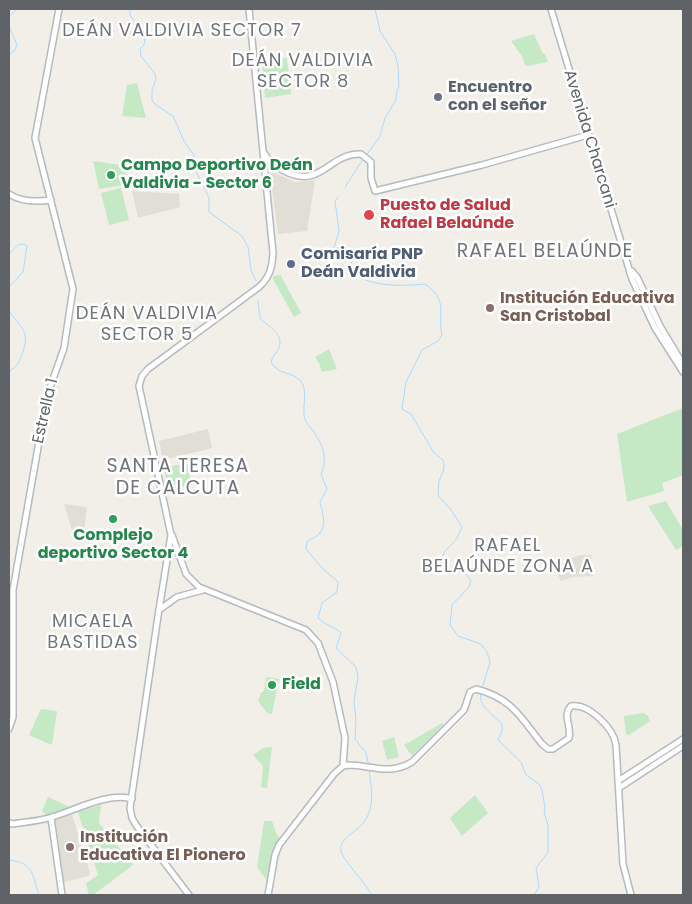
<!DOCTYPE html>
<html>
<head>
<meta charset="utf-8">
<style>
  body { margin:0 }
  #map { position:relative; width:692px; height:904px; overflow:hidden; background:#f1efe8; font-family:Poppins,sans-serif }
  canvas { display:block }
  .frame { position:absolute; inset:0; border:10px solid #5f6368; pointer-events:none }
</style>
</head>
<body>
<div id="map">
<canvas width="692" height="904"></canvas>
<div class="frame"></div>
</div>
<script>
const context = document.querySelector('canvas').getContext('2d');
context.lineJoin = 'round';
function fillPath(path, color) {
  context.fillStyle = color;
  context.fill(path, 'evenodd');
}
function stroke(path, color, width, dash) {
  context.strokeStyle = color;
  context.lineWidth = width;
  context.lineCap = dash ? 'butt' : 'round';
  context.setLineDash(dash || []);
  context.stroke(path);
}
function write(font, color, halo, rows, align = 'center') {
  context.font = font + ' Poppins,sans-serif';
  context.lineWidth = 5;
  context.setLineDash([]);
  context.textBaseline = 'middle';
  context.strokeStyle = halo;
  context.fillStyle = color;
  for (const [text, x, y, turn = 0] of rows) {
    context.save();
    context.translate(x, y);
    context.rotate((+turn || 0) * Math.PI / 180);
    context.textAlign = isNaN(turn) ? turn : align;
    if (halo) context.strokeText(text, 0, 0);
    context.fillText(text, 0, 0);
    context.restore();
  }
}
const education = new Path2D(`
  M272 171H276L275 173 295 182 315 180 307 231 278 234 270 173Z
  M132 191 179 194 180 207 138 218Z
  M208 429 212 448 163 460 159 441Z
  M64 504 87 507 84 531 73 534Z
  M580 555H591L593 576 572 577 561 581 553 565Z
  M72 814 90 873 89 876 64 882 62 881 54 820Z`);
const green = new Path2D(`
  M534 34 543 54H545L548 62 527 66 525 65 522 56 511 41Z
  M286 58 287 59 291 94 265 98 262 61Z
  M137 83 146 118 122 116 127 85Z
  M93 161 127 166 124 185 99 189Z
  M121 188 129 220 109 225 101 193Z
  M281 275V276L301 313 294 317 274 281 273 276Z
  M329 349 337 369 322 372 319 363 315 357Z
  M683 408V475L662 483 664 491 627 502 617 434Z
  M187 463 192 485 168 490 164 468Z
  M666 501 683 530V546L676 550 648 506Z
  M266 677 279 679 272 714 267 713 258 701 261 693 264 691Z
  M41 709 57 711 52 745 29 735Z
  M643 713 648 716 650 721 629 735 626 734 624 716Z
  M442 723 443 725 412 756 404 745Z
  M394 737 399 757 387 760 382 741Z
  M272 747 267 788 261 787 263 766 253 755 263 748Z
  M475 795 488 813 462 836 450 818Z
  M48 797 70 807 47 816 42 811Z
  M101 805 99 823 133 865 93 895H89L86 883 98 875 78 812Z
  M264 821H272L276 833 280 838 273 853 268 882 257 867Z`);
const stream = new Path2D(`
  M130 9V15L145 39 144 45 140 49 141 56 155 74 156 79 152 90V101L156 105 173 116 184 141 195 157 196 171 209 198V212L242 236 248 247 251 270 256 281
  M9 16 17 9
  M9 26 17 45 14 51 9 55
  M9 85V89
  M366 156 380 136 385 118 396 100 397 90 399 87 398 67 395 54 380 31 375 9
  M345 187 363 159
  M338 197 335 201 339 231 334 248C351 248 355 251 350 269 366 288 402 286 425 284 449 301 437 311 442 335L438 341 422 350 406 382 402 409 411 414 434 453 443 460 444 466 443 472 439 481 438 495 451 510 462 527C460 530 459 535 457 538 450 549 443 547 442 563L450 569 466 574 471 581 469 587 452 605 450 625 458 636 481 644 487 652 490 662 482 689
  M9 254C15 250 18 240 27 246L23 272 9 287
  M258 301 260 318C268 327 284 333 279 348 277 353 272 356 271 362 277 374 291 372 300 380 308 389 303 404 304 414 304 421 309 425 313 431 323 445 328 458 321 474L327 489 320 502C322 511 327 524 320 533 317 537 311 538 307 542L306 549 321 567 338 582 337 592 322 603 318 618C324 625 334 626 341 633L336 648 356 667 358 677 354 701 356 720 355 739 366 753 369 766
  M9 311C23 331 31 331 21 357 18 364 16 368 9 371
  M481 693C477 706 494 715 502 724V731L498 740 521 762 526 775 539 784 542 790 545 807 544 811 548 826V852L536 868 539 887 534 895
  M369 770C371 787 375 803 366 819 361 830 338 838 341 851 343 860 366 884 372 895
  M9 860C34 863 32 874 39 895`);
const secondary = new Path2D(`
  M551 9 632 279 655 328 683 372
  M264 153C269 162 276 167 284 171 322 190 328 153 361 154L371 162V178L375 191 482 165 588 135
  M9 194C21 202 36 202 51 200
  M632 271 637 277 660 326 683 364
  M172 535 186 574 199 587 306 630 318 643 333 682 345 738 343 766
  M159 610 177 597 203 590
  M9 729 13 717V590L47 396 64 348 73 289 35 138 59 9
  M618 781 683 739
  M619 788 683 746
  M51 818 62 895
  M9 823 13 824C26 822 40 821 52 817 73 811 111 791 132 799
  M189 895 136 825 132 818 130 808 158 616 171 535 139 386 142 376 148 369 259 287C270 277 272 268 273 253L249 9
  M268 895 275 855 279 845 334 774 343 766 348 765C372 765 389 776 412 762L464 710 470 692 476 689C512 698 521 718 542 744L548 749H553L569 738C572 727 562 715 571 706 589 703 614 729 616 745L623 864 631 895`);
const markers = [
  [438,97,5,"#6b7280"],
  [111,175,5,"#2e9e5b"],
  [369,215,6,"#e0444e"],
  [291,264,5,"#5c6f8a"],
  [490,308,5,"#8d6e63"],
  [113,519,5,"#2e9e5b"],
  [272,685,5,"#2e9e5b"],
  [70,847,5,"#8d6e63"]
];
const worshipNames = [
  ["Encuentro",448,88],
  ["con el señor",448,106]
];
const streetNames = [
  ["Avenida Charcani",589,139,73],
  ["Estrella 1",46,411,-77]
];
const leisureNames = [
  ["Campo Deportivo Deán",121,166],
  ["Valdivia - Sector 6",121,184],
  ["Complejo",113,536,"center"],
  ["deportivo Sector 4",113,554,"center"],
  ["Field",282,685]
];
const healthNames = [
  ["Puesto de Salud",380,206],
  ["Rafael Belaúnde",380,224]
];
const serviceNames = [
  ["Comisaría PNP",301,255],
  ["Deán Valdivia",301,273]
];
const educationNames = [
  ["Institución Educativa",500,299],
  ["San Cristobal",500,317],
  ["Institución",80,838],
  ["Educativa El Pionero",80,856]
];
const neighbourhoodNames = [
  ["DEÁN VALDIVIA SECTOR 7",182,31],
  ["DEÁN VALDIVIA",303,61],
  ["SECTOR 8",303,82],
  ["DEÁN VALDIVIA",147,314],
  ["SECTOR 5",147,335],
  ["RAFAEL",508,546],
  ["BELAÚNDE ZONA A",508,567],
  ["MICAELA",93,622],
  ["BASTIDAS",93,643]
];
const quarterNames = [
  ["RAFAEL BELAÚNDE",545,252],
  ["SANTA TERESA",178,467],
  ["DE CALCUTA",178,489]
];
fillPath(education, '#e1ded6');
fillPath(green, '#c5e8c5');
stroke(stream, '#aadaff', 1);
stroke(secondary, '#b6babf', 8);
stroke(secondary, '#fff', 5);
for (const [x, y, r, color] of markers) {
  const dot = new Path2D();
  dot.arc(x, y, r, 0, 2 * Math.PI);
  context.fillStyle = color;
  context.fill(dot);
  stroke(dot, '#fff', 2);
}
write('bold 16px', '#5b616d', '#fff', worshipNames, 'left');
write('16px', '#5f6368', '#fff', streetNames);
write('bold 16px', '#27864d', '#fff', leisureNames, 'left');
write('bold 16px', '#be3a42', '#fff', healthNames, 'left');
write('bold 16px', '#4e5e75', '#fff', serviceNames, 'left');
write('bold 16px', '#785e54', '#fff', educationNames, 'left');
context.letterSpacing = '1px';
write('18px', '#70757a', '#fff', neighbourhoodNames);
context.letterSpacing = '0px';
context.letterSpacing = '1px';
write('19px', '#70757a', '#fff', quarterNames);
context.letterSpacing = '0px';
</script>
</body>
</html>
